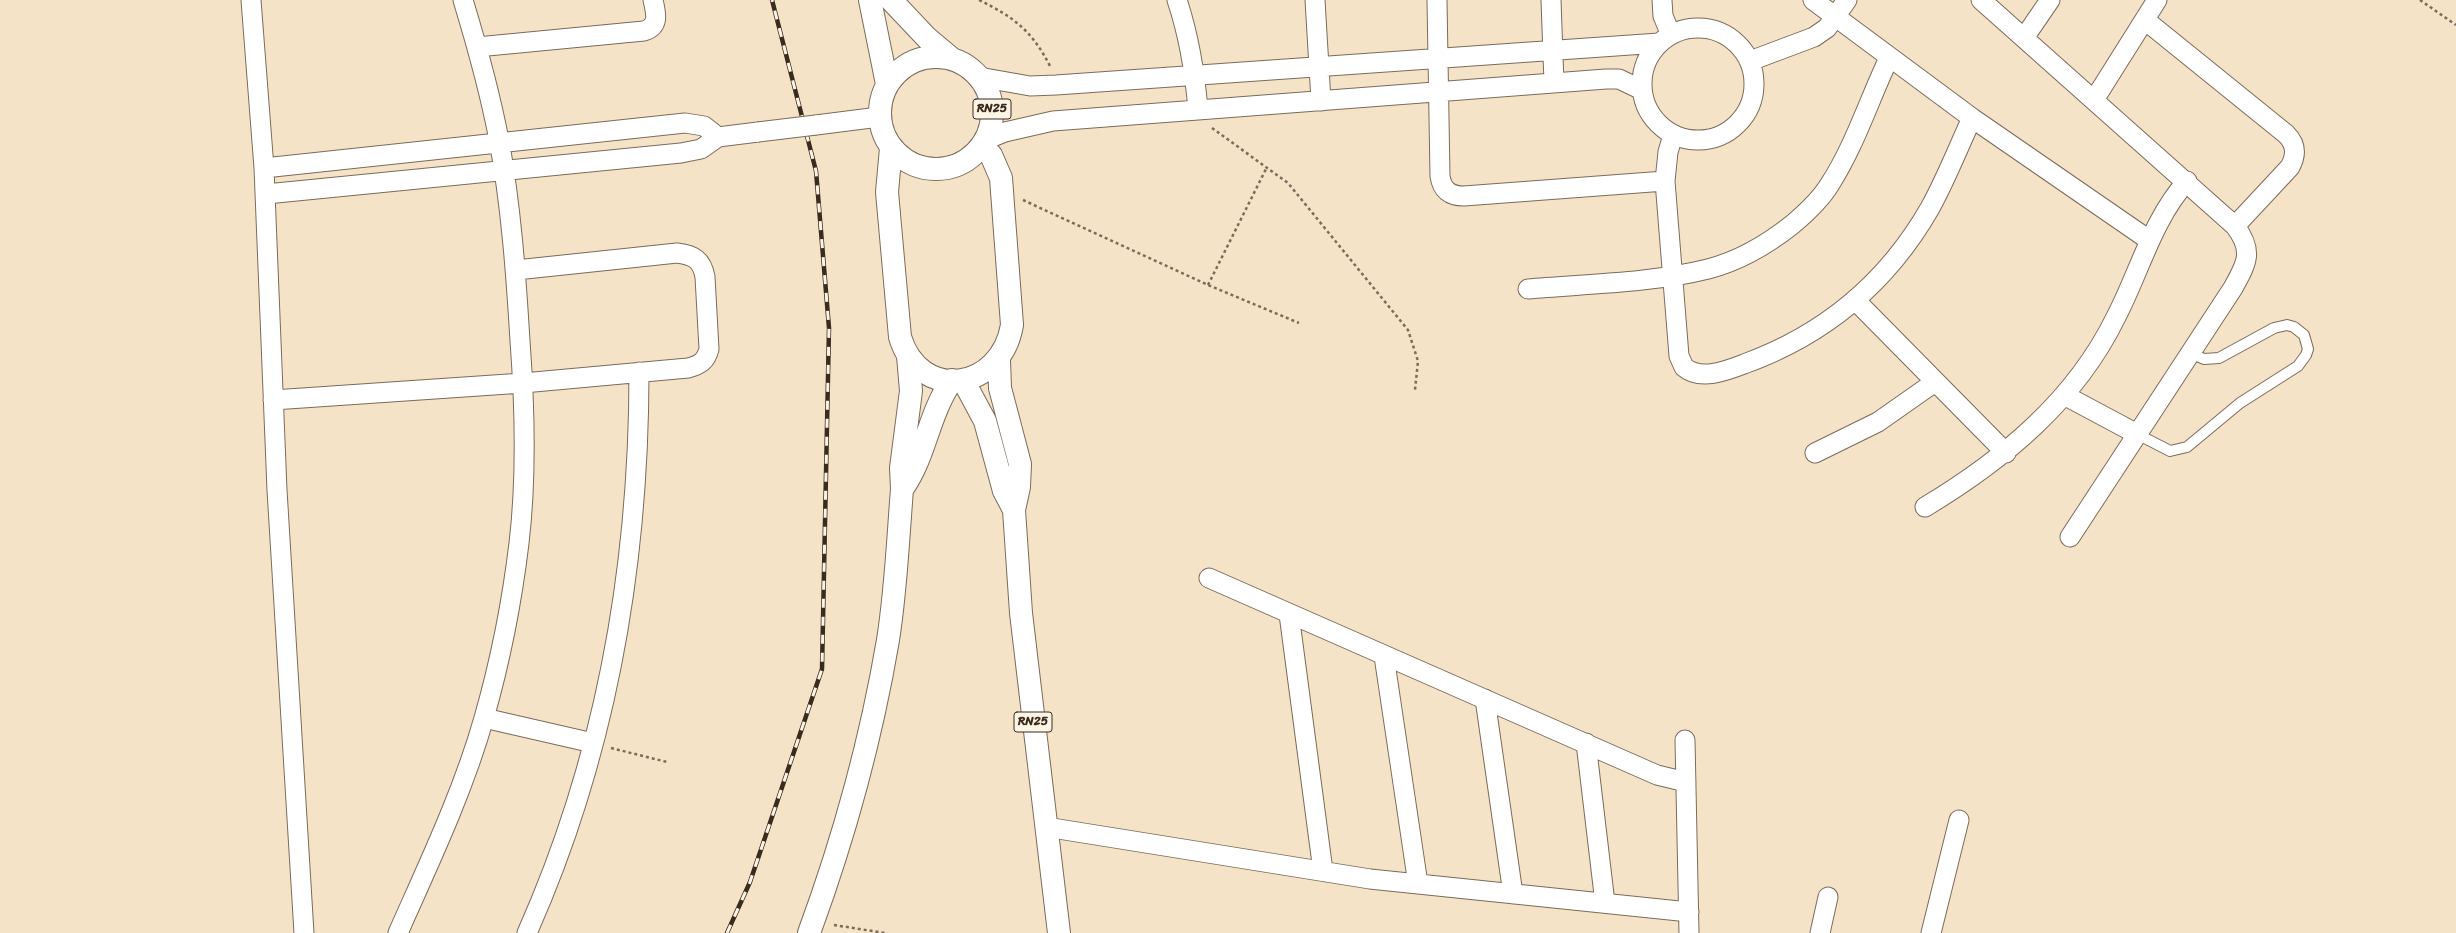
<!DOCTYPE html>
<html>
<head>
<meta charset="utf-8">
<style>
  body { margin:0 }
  canvas { display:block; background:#f5e3c8 }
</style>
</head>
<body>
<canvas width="2456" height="933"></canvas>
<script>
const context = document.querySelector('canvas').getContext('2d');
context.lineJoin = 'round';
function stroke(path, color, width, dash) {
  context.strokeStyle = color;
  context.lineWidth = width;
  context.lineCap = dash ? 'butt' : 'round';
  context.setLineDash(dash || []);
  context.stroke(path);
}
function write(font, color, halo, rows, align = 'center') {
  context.font = font + ' Sriracha,sans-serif';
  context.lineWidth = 4;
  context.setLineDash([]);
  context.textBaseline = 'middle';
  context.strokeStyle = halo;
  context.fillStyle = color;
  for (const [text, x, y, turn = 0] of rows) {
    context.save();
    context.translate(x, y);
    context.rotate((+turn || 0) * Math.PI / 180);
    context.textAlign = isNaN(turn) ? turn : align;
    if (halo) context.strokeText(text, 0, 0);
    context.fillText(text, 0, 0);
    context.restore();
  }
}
const path = new Path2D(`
  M979 0C1014 17 1032 31 1050 66
  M2420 0 2456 25
  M1212 128 1288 183 1408 330 1418 361 1415 390
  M1023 200 1208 285 1299 323
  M1208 285 1267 167
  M611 748 667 762
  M834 925 885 933`);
const lane = new Path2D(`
  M2137 434 2170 451 2187 447 2240 403 2298 366 2306 355 2308 349 2304 335 2294 327 2287 325 2274 328 2219 358 2204 359 2190 353`);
const street = new Path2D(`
  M251 0 264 168 277 490 304 933
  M1177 0C1189 36 1195 73 1198 110
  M1315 0 1321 101
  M1437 0 1440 176C1442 190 1450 196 1464 196L1665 181
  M1551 0 1554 83
  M1662 0 1663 16 1671 35
  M1813 0 1972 118 2149 240
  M1981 0 2235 226C2254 251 2247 263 2233 288L2070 537
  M2145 20 2286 134C2296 144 2297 154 2290 167L2235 226
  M1642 84a56 56 0 1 1 112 0a56 56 0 1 1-112 0Z
  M2024 38 2050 0
  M477 47 644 31C660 26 656 13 653 0
  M1750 61 1814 37 1827 28 1847 0
  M979 77 1030 86 1056 85 1659 43
  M2094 100 2157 0
  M816 125 879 117
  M1673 135 1668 152 1665 181 1679 356 1684 367C1700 381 1726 371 1744 364 1824 335 1887 283 1930 208 1946 179 1958 148 1972 118
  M985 140 1005 132 1053 121 1606 79H1619L1642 90
  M264 168 685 123 704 126 718 137
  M266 194 681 153 701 149 718 137 758 132
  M1528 289C1586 284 1652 283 1708 269 1739 261 1768 244 1793 224 1806 213 1821 199 1830 184 1855 145 1869 100 1889 58
  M1856 301 2006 453
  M2064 395 2137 434
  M273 400 523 383 688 368C700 365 706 361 709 349L705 277C702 260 694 255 677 253L516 270
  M1815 453 1878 422 1935 382
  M1925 507C2003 460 2075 401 2116 317 2140 271 2152 220 2187 181
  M1209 578 1657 775 1686 782
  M1289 614 1323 871
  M1384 656 1418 884
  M1485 699 1513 894
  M484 718 593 743
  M1685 740 1689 933
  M1586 743 1605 903
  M1046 827 1370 879 1689 912
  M398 933C429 863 463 792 484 718 500 662 512 602 519 543 527 476 525 408 520 341 516 274 511 206 499 140 490 93 477 46 463 0
  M527 933C606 756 639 565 639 372
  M1820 933 1828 897
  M1931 933 1959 820`);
const secondary = new Path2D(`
  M903 488C926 455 928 415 952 380
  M809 933C844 838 871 740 888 640 896 590 898 539 902 489L901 468 911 391 908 356`);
const primary = new Path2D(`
  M870 0 887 84
  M891 0 927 38 952 59
  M880 113a56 56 0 1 1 112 0a56 56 0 1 1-112 0Z
  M891 148 887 192 900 337C920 403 1001 391 1012 325L1001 178 991 155 982 145
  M999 360 1000 388 1020 464 1019 487 1014 510 1021 613 1059 933
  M963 380 985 421 1004 491 1014 510`);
const rail = new Path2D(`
  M727 933 750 882 822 669 829 328 816 171 772 0`);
const streetBridge = new Path2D(`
  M758 132 816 125`);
const shields = [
  [992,109,38],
  [1033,722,38]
];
const shieldNames = [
  ["RN25",992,109],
  ["RN25",1033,722]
];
stroke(lane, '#7c6b5a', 12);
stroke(street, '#7c6b5a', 21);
stroke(secondary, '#7c6b5a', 24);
stroke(primary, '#7c6b5a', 24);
stroke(path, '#7c6b5a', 2.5, [3, 3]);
stroke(lane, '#fff', 10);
stroke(street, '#fff', 19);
stroke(secondary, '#fff', 22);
stroke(primary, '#fff', 22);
stroke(rail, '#3b2a1e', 4.5);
stroke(rail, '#fcf5e5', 3, [9]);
stroke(streetBridge, '#7c6b5a', 21, []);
stroke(streetBridge, '#fff', 19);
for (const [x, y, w] of shields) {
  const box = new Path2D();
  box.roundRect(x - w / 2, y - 10, w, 20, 3);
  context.fillStyle = '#fcf5e5';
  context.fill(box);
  stroke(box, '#3b2a1e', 1);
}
write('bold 12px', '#3b2a1e', null, shieldNames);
</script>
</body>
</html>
